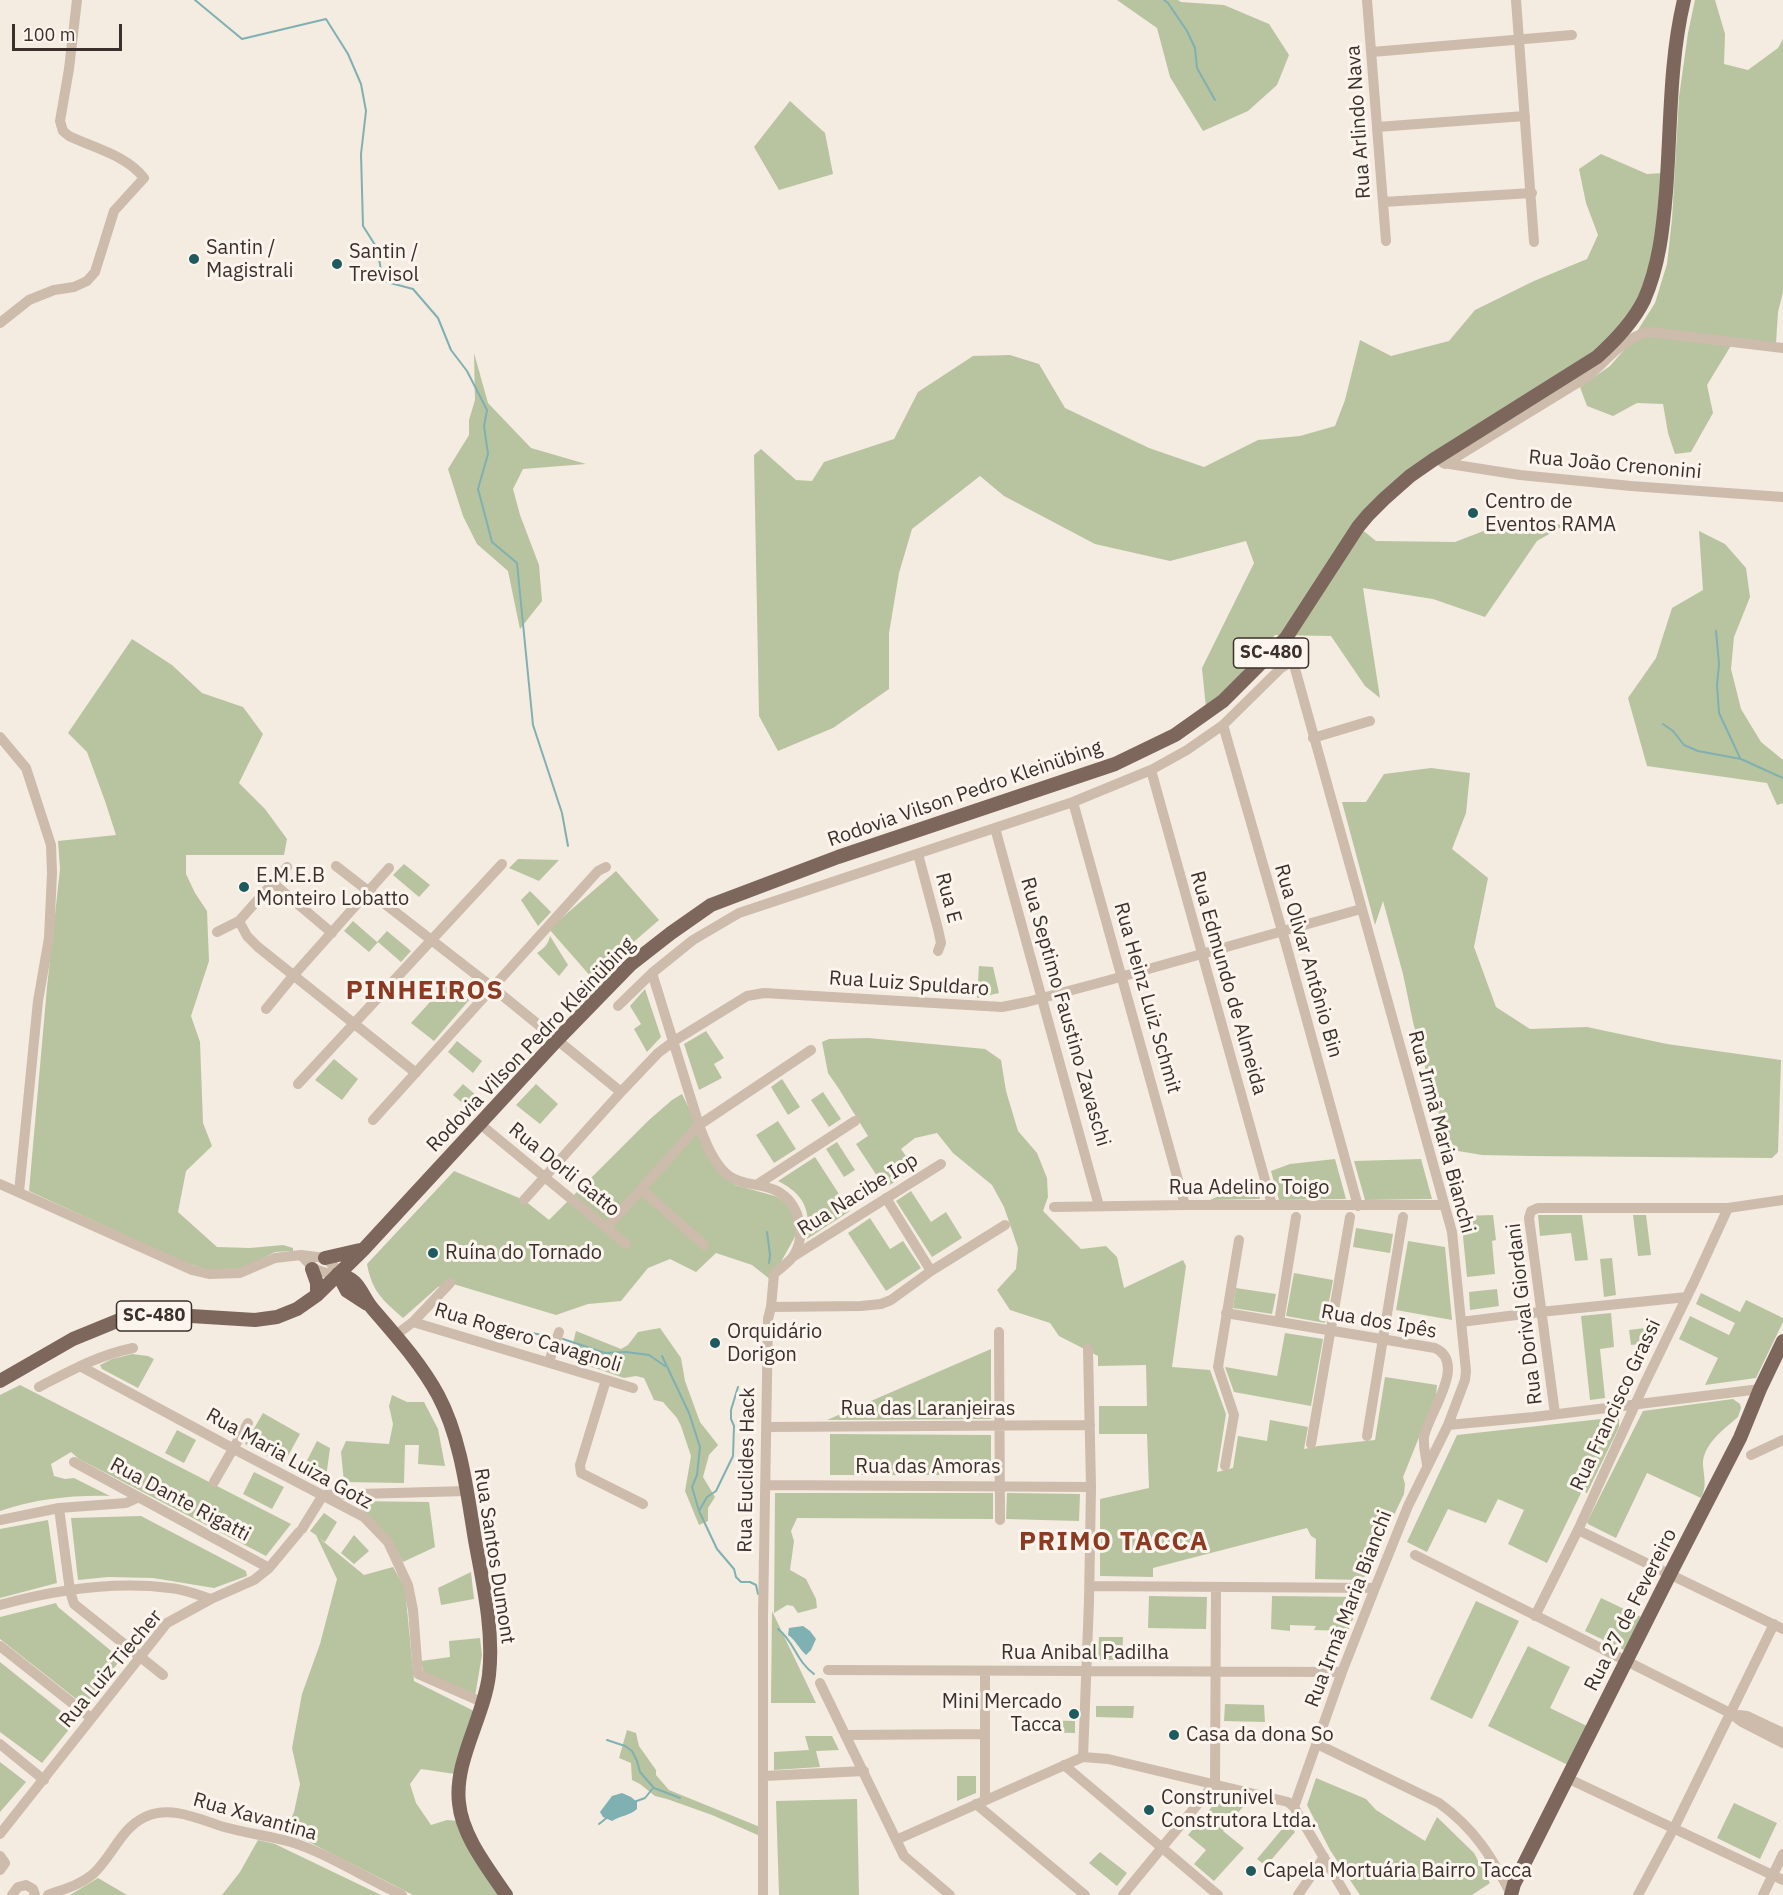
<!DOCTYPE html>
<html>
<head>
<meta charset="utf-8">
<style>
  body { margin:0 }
  #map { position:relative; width:1783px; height:1895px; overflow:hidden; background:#f4ebe1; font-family:"IBM Plex Sans",sans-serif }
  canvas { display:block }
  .scale { position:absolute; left:12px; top:24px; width:110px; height:27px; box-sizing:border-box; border:3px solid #3b302b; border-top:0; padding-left:8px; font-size:18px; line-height:21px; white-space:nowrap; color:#3b302b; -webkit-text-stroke:4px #fbf5ee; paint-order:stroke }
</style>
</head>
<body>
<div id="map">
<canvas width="1783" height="1895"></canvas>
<div class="scale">100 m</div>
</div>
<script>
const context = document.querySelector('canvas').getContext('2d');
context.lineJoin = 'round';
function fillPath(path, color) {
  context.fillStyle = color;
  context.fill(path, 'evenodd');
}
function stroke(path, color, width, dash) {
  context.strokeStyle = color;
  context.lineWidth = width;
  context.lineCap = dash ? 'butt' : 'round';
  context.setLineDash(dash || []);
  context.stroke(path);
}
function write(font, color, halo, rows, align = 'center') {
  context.font = font + ' "IBM Plex Sans",sans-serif';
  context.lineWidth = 6;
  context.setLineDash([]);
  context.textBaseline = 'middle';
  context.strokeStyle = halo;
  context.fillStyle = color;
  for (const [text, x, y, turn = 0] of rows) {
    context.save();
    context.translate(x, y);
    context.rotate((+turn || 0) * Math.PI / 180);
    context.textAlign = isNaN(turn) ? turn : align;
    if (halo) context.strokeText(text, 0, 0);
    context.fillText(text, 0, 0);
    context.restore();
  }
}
const green = new Path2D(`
  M1117 0H1178L1181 2 1224 5 1269 24 1289 55 1277 85 1248 111 1203 131 1170 77 1157 28Z
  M1695 0H1715L1725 34 1724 64 1748 70 1778 48 1783 39V292L1778 312 1776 343 1735 339 1707 385 1713 413 1691 452 1675 454 1668 433 1663 404 1637 403 1613 416 1587 406 1580 387 1610 366 1629 344 1655 303 1667 264 1672 219 1679 97 1688 33Z
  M790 101 825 133 833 174 779 190 754 147Z
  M1601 154 1647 174 1663 173 1656 245 1639 297 1623 324 1594 351 1406 471 1354 523 1376 541 1455 542 1499 525 1538 518 1563 526 1537 541 1485 617 1433 599 1363 588 1380 698 1365 686 1331 636 1275 635 1219 699 1206 708 1202 668 1254 563 1246 541 1170 561 1095 544 1004 496 980 476 912 529 899 573 889 633V689L833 728 778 751 759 716 754 455 761 449 796 480 812 481 824 462 894 439 918 392 973 356 1010 355 1039 364 1065 408 1149 448 1204 467 1258 440 1300 436 1335 426 1345 400 1360 340 1391 356 1449 341 1475 310 1534 281 1587 259 1598 235 1586 203 1579 169Z
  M474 353 488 403 531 448 586 464 523 469 513 489 520 515 539 565 542 601 520 629 508 571 477 544 463 516 448 469 469 435V420L475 400Z
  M1699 531 1725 544 1746 568 1750 597 1734 637 1731 669 1741 709 1761 742 1783 760V803L1777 805 1767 783 1647 766 1628 698 1656 658 1672 608 1703 590Z
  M132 639 172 665 202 693 243 707 263 734 239 783 265 809 287 839 284 855H186V874L195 893 207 911 209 961 191 1016 200 1042 203 1123 212 1146 186 1171 178 1212 217 1247 250 1248 283 1245 293 1248V1251L275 1252 240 1270H208L181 1261 29 1191 47 987 60 869 58 841 116 835 105 801 87 752 68 733Z
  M1431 768 1470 773 1466 813 1452 849 1488 878 1474 947 1496 1007 1530 1029 1587 1027 1667 1044 1781 1060 1778 1152 1772 1158 1531 1156 1482 1155 1458 1151 1446 1136 1429 1082 1413 1022 1403 974 1383 901 1375 925 1342 802H1366L1384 774Z
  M518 859 559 860 539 881 509 868Z
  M404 864 430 885 419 897 393 875Z
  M616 871 659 920 592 978 549 929Z
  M530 891 551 912 538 926 521 900Z
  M353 921 377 942 387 931 411 951 401 962 378 942 369 952 344 931Z
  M550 936 568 965 559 976 537 953C544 948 548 945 550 936Z
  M979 966 993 967 999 993 977 998Z
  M448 982 470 999 434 1041 411 1023Z
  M645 989 661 1037 647 1052 634 1029 641 1024 630 1006Z
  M706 1031 724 1058 714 1064 722 1078 699 1090 684 1044Z
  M868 1038 985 1049 1001 1060 1006 1091 1018 1131 1037 1153 1047 1178 1048 1197 1043 1211 1081 1249 1106 1246 1117 1257 1124 1288 1183 1260 1186 1266 1172 1367 1210 1370 1226 1414 1217 1472 1233 1468 1238 1436 1267 1441 1270 1420 1308 1427 1304 1449 1318 1446 1375 1440 1385 1377 1437 1385 1436 1395 1403 1477 1405 1484 1404 1494 1363 1580 1315 1579 1316 1539 1311 1536 1307 1528 1153 1568V1577L1100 1576V1499L1149 1488 1147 1434H1099V1406H1147L1146 1365 1098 1366V1356L1059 1336 1050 1323 1010 1310 997 1290 1016 1269 1018 1248 1004 1207 992 1185 953 1153 937 1133 915 1138 901 1149 915 1169 885 1188 856 1144 868 1136 839 1089 828 1073 822 1042 829 1039Z
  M457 1041 482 1061 473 1073 448 1052Z
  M334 1059 358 1079 342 1100 315 1080Z
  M782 1079 800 1107 788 1115 771 1087Z
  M463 1084 484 1102 474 1113 453 1095Z
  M536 1084 558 1104 540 1124 516 1105Z
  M823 1092 841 1119 829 1127 811 1100Z
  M682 1094 707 1145 735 1185 775 1196 788 1204 797 1219V1233L771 1280 752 1265 716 1253 696 1272 670 1259 648 1268 621 1301 588 1304 556 1315 450 1283 438 1287 403 1318C383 1300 372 1292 367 1264L454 1171 524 1200 549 1220 649 1120 672 1100Z
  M778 1121 796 1149 774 1163 756 1135Z
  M837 1142 855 1170 844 1177 826 1149Z
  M815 1157 850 1211 807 1239C811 1210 804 1194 778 1181Z
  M1335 1159 1346 1199 1279 1200 1271 1171 1290 1164Z
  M1421 1159 1432 1199 1365 1200 1354 1161Z
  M1255 1180 1260 1199 1210 1200Z
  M911 1191 931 1222 946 1212 962 1238 932 1257 896 1201Z
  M1493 1215 1496 1240 1492 1241 1495 1274 1467 1277 1461 1216Z
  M1538 1215H1582L1588 1260 1575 1261 1571 1233 1540 1236Z
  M1633 1215H1646L1651 1255 1638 1256Z
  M870 1218 890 1249 903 1241 921 1268 886 1291 848 1233Z
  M1356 1228 1393 1234 1390 1253 1353 1247Z
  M1408 1241 1445 1247 1452 1320 1396 1310Z
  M1612 1258 1616 1295 1604 1297 1600 1259Z
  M1294 1273 1333 1280 1325 1323 1286 1316Z
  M1236 1288 1276 1294 1272 1314 1233 1308Z
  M1497 1289 1499 1306 1470 1310 1469 1292Z
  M1701 1293 1740 1312 1746 1300 1783 1318V1322L1756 1378 1705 1385 1718 1358 1679 1339 1690 1316 1729 1335 1735 1323 1696 1304Z
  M1611 1313 1614 1347 1600 1349 1605 1398 1590 1400 1581 1316Z
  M1661 1326 1653 1343 1631 1345 1629 1330Z
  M660 1328 681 1358 685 1381 700 1422 718 1445 709 1455 703 1477 715 1497 708 1508V1521L699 1525 685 1491 691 1456 681 1426 677 1418 663 1402 654 1400 644 1378 636 1376 624 1378 569 1359 576 1331 621 1349 628 1345 638 1332Z
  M1285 1333 1323 1339 1311 1406 1234 1392 1225 1367 1277 1376Z
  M991 1349V1419L827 1420Z
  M132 1354 148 1356 154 1359 138 1388 102 1369 100 1365 112 1359Z
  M20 1385 291 1524 266 1556 79 1459 71 1452 51 1464 54 1476 65 1479 74 1478 110 1496C73 1495 35 1499 0 1511V1395Z
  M392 1395 407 1402H424L438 1429 445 1466 418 1464 419 1445H405L404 1483 344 1482 341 1452 346 1441 389 1444 393 1424 389 1406Z
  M1733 1399 1740 1404 1741 1408 1738 1417C1724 1429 1702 1445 1703 1465 1704 1478 1707 1486 1701 1498L1647 1473 1616 1538 1588 1524 1587 1522 1643 1411Z
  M263 1413 300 1434 283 1465 245 1444Z
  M1619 1417V1427L1587 1493 1582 1491 1547 1563 1508 1544 1524 1510 1498 1499 1486 1523 1448 1509 1427 1552 1407 1542 1457 1435Z
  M177 1430 196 1440 184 1463 165 1453Z
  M830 1434 991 1435V1475H830Z
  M317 1441 330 1448 325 1485 301 1472Z
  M254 1472 284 1487 272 1509 243 1494Z
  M775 1493H993V1519L797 1518 791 1531 794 1541 790 1570 806 1579 816 1599 817 1608 798 1613 793 1606 787 1605 774 1613Z
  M1007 1493 1080 1494 1079 1521 1006 1519Z
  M351 1501 429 1502 435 1547 403 1562C390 1537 373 1517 351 1501Z
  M324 1513 337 1522 325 1542 319 1538 364 1575 393 1567 405 1588 414 1681 474 1711 455 1774 421 1769 410 1784 416 1803 431 1825 447 1820 459 1821 501 1895H413L307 1841 284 1834 294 1812 300 1784 292 1748 302 1694 320 1644 337 1579 316 1535 310 1531Z
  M141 1516 246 1571 247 1576 214 1588 153 1578 108 1577 78 1580 71 1518Z
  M48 1520 57 1583 0 1598V1529Z
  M354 1535 369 1551 354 1564 341 1553Z
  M471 1572 474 1599 441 1605 438 1588Z
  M1149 1596 1207 1597 1206 1629 1148 1628Z
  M1272 1596 1362 1597 1348 1631 1314 1630 1316 1626 1290 1625V1631L1271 1629Z
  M1601 1598 1641 1617 1624 1650 1585 1631Z
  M1476 1601 1519 1621 1472 1719 1430 1699Z
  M56 1603 58 1607 121 1659 85 1706 0 1639V1617Z
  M772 1611 816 1703H771Z
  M1099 1637H1123L1122 1660H1098Z
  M480 1638 482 1655 475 1696 424 1674 421 1661 450 1657 449 1641Z
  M1528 1646 1570 1667 1550 1708 1587 1726 1568 1765 1488 1726Z
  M0 1662 75 1722 42 1763 0 1732Z
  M1225 1704 1264 1705 1265 1722 1224 1721Z
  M1096 1706H1134L1133 1718 1096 1717Z
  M1036 1720 1075 1721V1733L1036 1732Z
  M627 1730 636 1733 639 1746 656 1770V1775L669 1790 760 1827V1836L712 1815 667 1799 655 1796 640 1784 632 1780 631 1763 619 1758Z
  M805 1736H832L839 1750 816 1751 820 1767 774 1770V1752L809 1750Z
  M0 1762 26 1782 0 1812Z
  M957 1776H976V1793L957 1801Z
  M1316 1778 1366 1799 1376 1810 1425 1841 1437 1817 1474 1853 1490 1883 1472 1895H1360L1330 1850 1307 1805Z
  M1221 1796 1247 1802 1223 1831 1244 1848 1214 1881 1194 1864 1206 1850 1188 1835Z
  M857 1799 859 1895H779L776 1801Z
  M1734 1803 1777 1823 1760 1859 1717 1838Z
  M1288 1822 1295 1832 1266 1866 1257 1859Z
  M258 1840 275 1844 381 1895H222L240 1872Z
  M1100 1852 1127 1873 1117 1886 1089 1863Z
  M98 1878 127 1895H70Z`);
const water = new Path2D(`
  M803 1626 810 1631 816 1639 811 1650 806 1655C799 1649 796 1640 788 1635L789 1628Z
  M622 1793 631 1797 637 1802V1809C631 1815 620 1816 612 1821L603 1817 600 1812 612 1796Z`);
const stream = new Path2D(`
  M195 0 242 39 326 19 348 54 361 84 366 111 361 154 363 226 377 248 383 281 413 289 438 318 451 350 467 371 487 410 484 426 488 454 478 489 492 542 517 563 533 725 562 813 568 846
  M1164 0 1168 3 1187 31 1195 48 1197 68 1215 100
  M1716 631 1719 664 1717 685 1719 713 1740 758
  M1663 724 1673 731 1684 745 1698 751 1741 759 1783 778
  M767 1232 770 1255 769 1263
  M518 1330 551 1337
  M563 1339 605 1353 626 1352 649 1355 665 1366
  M662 1356 689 1413 700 1447 697 1475 692 1487 699 1511 717 1549 734 1569 736 1577 741 1582H750L756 1585 758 1594
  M699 1511 707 1497 716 1491 733 1456 734 1426 731 1419V1410L738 1387
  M778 1629C794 1641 796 1661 814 1674
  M607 1740 625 1746 632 1751 637 1761 640 1772 654 1788 680 1798
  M634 1802 645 1798 653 1788
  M599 1824 609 1816`);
const minor = new Path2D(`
  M1367 0 1386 241
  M1516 0 1534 242
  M1372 52 1572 35
  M1377 127 1525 116
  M1383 202 1532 193
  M0 323 29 300 54 290 74 287 87 281 95 272 114 211 144 178C126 155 94 148 69 136L63 131 60 121 69 69 77 0
  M1443 463 1520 475 1631 486 1783 497
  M1445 464 1587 377C1608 360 1622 338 1649 332L1783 348
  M1223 725 1287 948 1358 1206
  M0 737 26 768 51 845 52 873 49 938 38 1001 19 1192
  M1313 738 1370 721
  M1151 770 1272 1205
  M1073 802 1185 1205
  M995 828 1099 1206
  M918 854 938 929 941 943 938 951
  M336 866 492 987 621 1092
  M273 883 332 933
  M239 921 247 936 258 947 416 1073
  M217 932 239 921 287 867
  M652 973 699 1125C705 1141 714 1165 729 1176 743 1186 762 1183 777 1191 799 1203 807 1233 794 1255 790 1262 780 1268 774 1274L771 1307 768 1319 763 1617V1895
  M618 1006 652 973 693 940 739 913 1073 802 1151 770 1187 750 1223 725 1281 668 1289 663 1294 665 1452 1232 1466 1371 1465 1380 1448 1425 1408 1506 1375 1588 1342 1672 1294 1807
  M266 1009 293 976 389 868
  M298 1084 502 864
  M373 1120 598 871 606 867
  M480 1124 626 1244
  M0 1184 192 1270 209 1274 240 1273 275 1258 301 1255 325 1258 334 1266 338 1274C318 1273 314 1270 301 1255
  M758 1184 855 1121
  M641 1189 704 1245
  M886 1198 931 1271
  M524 1200 621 1092 658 1053 674 1041 747 996 764 993 1002 1007 1027 1002 1106 981 1361 909
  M1054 1207 1185 1205H1444
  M606 1228 699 1125 811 1050
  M794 1256 941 1164
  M771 1307 861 1306 881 1304 891 1300 931 1271 1005 1225
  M1226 1313 1435 1348C1468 1363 1428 1414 1424 1437 1423 1446 1426 1457 1427 1465
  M413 1322 633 1388
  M1279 1322 1296 1217
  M1461 1322 1540 1312 1687 1297
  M999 1332 1000 1520
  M397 1334 413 1322 450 1283
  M549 1362 559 1332
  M80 1366 234 1449 364 1517 388 1542 408 1585 413 1610 418 1674 484 1703
  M606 1380 580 1465 581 1473 643 1504
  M39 1387C72 1370 96 1356 133 1348
  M1555 1414 1529 1218 1531 1211 1538 1208H1728L1783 1200
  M1448 1425 1534 1417 1760 1389
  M766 1427 1090 1425
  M1367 1436 1403 1217
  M1311 1444 1350 1217
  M1751 1455 1783 1440
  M74 1462 269 1568
  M1225 1466 1234 1415 1218 1367 1239 1240
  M214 1482 248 1423
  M765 1485 1091 1487
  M59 1508 70 1591 74 1604 163 1675
  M0 1520 59 1508 126 1503 137 1498
  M302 1529 323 1495 466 1491
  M1578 1530 1783 1629
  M1415 1555 1730 1713 1742 1722 1783 1743
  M1090 1586 1375 1588
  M0 1605C54 1590 114 1581 170 1588 184 1589 198 1595 211 1599
  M1535 1616 1578 1530 1644 1385 1695 1280 1728 1208
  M0 1646 91 1718
  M828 1670 1342 1672
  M820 1683 904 1856 950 1895
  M1739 1715 1747 1716 1783 1733
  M846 1735 985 1734
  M0 1744 44 1780
  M1317 1744 1439 1803C1475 1829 1491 1856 1511 1894
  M1083 1757 1089 1601 1091 1487 1088 1349
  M1064 1765 1218 1895
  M764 1776 864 1771
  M1567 1778 1783 1880
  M1215 1783 1216 1587
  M985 1800V1671
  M976 1804 1085 1895
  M0 1834 167 1623 211 1599 254 1580 269 1568 299 1532
  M896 1840 1083 1757 1108 1759 1288 1802 1294 1807 1346 1895
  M0 1856 5 1863 0 1870
  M12 1895 18 1887 26 1885 33 1889 35 1895
  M48 1895C64 1889 80 1885 93 1874 112 1857 121 1828 145 1817 172 1805 198 1819 224 1827 246 1833 269 1836 291 1842 329 1854 365 1878 402 1895
  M1123 1895 1215 1783
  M1298 1895 1324 1857
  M1638 1895 1674 1828 1774 1624
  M1763 1895 1783 1854`);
const major = new Path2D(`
  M325 1258 360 1250
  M312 1269 317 1283V1295
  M338 1274C360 1279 360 1293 372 1308 396 1336 420 1362 438 1395 461 1438 467 1492 475 1540 483 1584 494 1630 489 1675 484 1717 454 1761 459 1803 462 1836 488 1868 506 1895
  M338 1274 347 1291 367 1304
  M0 1381 73 1339 117 1321 144 1316 175 1315 255 1320 277 1317 297 1309 317 1295 363 1250 557 1040 630 965 671 933 711 905 838 857 1115 764 1175 735 1223 701 1286 638 1358 527 1368 515 1384 499 1410 476 1433 460 1597 357C1616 340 1633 322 1644 300 1659 266 1663 229 1666 192 1671 128 1669 63 1684 0
  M1511 1895 1514 1884 1670 1574 1740 1438 1760 1389 1783 1341`);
const markers = [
  [194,259,6,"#1f5a5e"],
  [337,264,6,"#1f5a5e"],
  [1473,513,6,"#1f5a5e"],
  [244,887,6,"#1f5a5e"],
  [433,1253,6,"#1f5a5e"],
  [715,1343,6,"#1f5a5e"],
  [1074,1714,6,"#1f5a5e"],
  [1174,1735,6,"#1f5a5e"],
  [1149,1810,6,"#1f5a5e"],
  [1251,1871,6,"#1f5a5e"]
];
const shields = [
  [1271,653,75],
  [154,1316,75]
];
const shieldNames = [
  ["SC-480",1271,653],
  ["SC-480",154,1316]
];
const streetNames = [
  ["Rua Arlindo Nava",1359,122,-94],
  ["Rua João Crenonini",1615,465,5],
  ["Rodovia Vilson Pedro Kleinübing",965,794,-19],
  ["Rua E",948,898,75],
  ["Rua Olivar Antônio Bin",1308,961,74],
  ["Rua Edmundo de Almeida",1228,983,74],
  ["Rua Luiz Spuldaro",909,984,4],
  ["Rua Heinz Luiz Schmit",1147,998,74],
  ["Rua Septimo Faustino Zavaschi",1065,1012,74],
  ["Rodovia Vilson Pedro Kleinübing",531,1045,-46],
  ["Rua Irmã Maria Bianchi",1441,1132,75],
  ["Rua Dorli Gatto",564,1170,39],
  ["Rua Adelino Toigo",1249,1188],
  ["Rua Nacibe Iop",858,1195,-32],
  ["Rua Dorival Giordani",1525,1314,-97],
  ["Rua dos Ipês",1379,1322,10],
  ["Rua Rogero Cavagnoli",528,1338,17],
  ["Rua Francisco Grassi",1616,1405,-65],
  ["Rua das Laranjeiras",928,1409],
  ["Rua Maria Luiza Gotz",289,1459,29],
  ["Rua das Amoras",928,1467],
  ["Rua Euclides Hack",747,1470,-89],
  ["Rua Dante Rigatti",180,1500,28],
  ["Rua Santos Dumont",494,1556,81],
  ["Rua Irmã Maria Bianchi",1349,1609,-69],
  ["Rua 27 de Fevereiro",1631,1610,-63],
  ["Rua Anibal Padilha",1085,1653],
  ["Rua Luiz Tiecher",111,1669,-50],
  ["Rua Xavantina",255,1817,16]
];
const poiNames = [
  ["Santin /",206,248],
  ["Magistrali",206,271],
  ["Santin /",349,252],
  ["Trevisol",349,275],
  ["Centro de",1485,502],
  ["Eventos RAMA",1485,525],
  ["E.M.E.B",256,876],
  ["Monteiro Lobatto",256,899],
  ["Ruína do Tornado",445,1253],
  ["Orquidário",727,1332],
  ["Dorigon",727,1355],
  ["Mini Mercado",1062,1702,"right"],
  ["Tacca",1062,1725,"right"],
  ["Casa da dona So",1186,1735],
  ["Construnivel",1161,1798],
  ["Construtora Ltda.",1161,1821],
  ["Capela Mortuária Bairro Tacca",1263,1871]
];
const districtNames = [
  ["PINHEIROS",425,991],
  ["PRIMO TACCA",1114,1542]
];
fillPath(green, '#b8c4a0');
fillPath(water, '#7fb0b2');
stroke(stream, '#7fb0b2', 2);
stroke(minor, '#cdbbac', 10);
stroke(major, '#7d675c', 14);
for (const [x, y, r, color] of markers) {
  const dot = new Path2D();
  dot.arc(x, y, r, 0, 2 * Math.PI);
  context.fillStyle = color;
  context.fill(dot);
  stroke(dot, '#fbf5ee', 2);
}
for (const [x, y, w] of shields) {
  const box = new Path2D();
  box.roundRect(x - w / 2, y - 15, w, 30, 4.5);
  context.fillStyle = '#fbf5ee';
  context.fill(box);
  stroke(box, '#3b302b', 1.5);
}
write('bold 18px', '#3b302b', null, shieldNames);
write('20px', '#3b302b', '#fbf5ee', streetNames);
write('20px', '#3b302b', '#fbf5ee', poiNames, 'left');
context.letterSpacing = '1.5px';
write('bold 26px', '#8c3b22', '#fbf5ee', districtNames);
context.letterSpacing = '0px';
</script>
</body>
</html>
